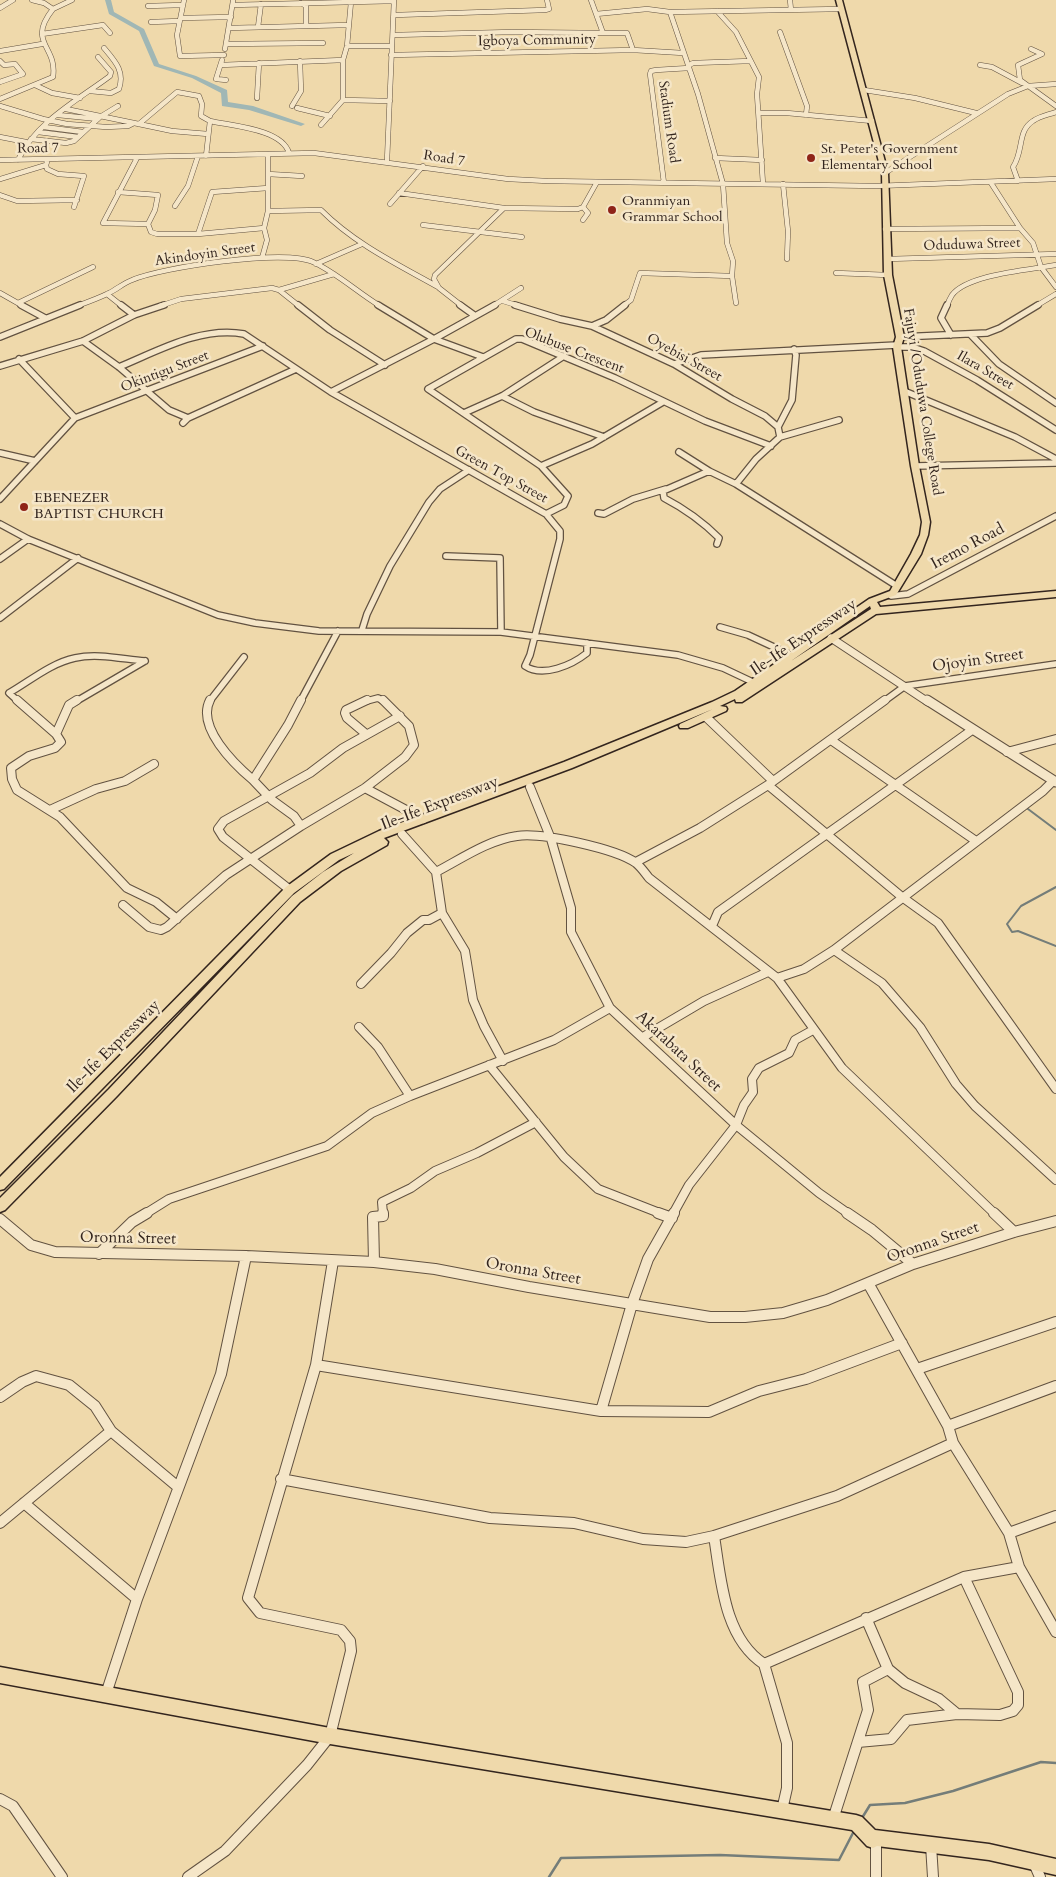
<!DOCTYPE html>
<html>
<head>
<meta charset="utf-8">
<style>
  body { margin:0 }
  canvas { display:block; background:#efd9ab }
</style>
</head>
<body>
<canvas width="1056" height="1877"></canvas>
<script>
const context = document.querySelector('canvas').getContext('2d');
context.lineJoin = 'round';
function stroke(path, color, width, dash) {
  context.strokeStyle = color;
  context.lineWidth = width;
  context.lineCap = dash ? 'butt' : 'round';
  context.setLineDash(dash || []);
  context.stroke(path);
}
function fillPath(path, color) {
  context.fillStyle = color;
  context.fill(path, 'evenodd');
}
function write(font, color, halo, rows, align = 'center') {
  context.font = font + ' Cardo,serif';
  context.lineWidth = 5;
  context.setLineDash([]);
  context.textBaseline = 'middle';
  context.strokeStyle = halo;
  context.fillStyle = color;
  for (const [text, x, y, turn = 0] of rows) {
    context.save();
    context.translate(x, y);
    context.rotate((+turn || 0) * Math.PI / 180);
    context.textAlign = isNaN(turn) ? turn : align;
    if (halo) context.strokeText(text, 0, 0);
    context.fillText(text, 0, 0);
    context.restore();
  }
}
const streamFar1 = new Path2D(`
  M1028 809 1056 830
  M1056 887 1021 906 1007 924 1012 932 1018 931 1056 946`);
const stream = new Path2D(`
  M862 1818 870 1805 905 1803 953 1791 1041 1762 1056 1763
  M549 1877 561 1858 720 1855 839 1860 854 1831`);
const river = new Path2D(`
  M105 0H111L114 12 144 29 159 64 196 76 227 90 228 102 253 106 305 124 301 126 249 110 222 106 221 93 192 78 154 66 139 31 109 14Z`);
const minorFar3 = new Path2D(`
  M184 0 177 35 180 56 224 55
  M790 0 791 10
  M301 3 306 6V25
  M233 5 394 1
  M148 6 182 5
  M0 8 13 0
  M53 9 72 0
  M717 11 736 32 759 77 757 94 763 184
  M670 12 698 94 723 184 727 243 733 261 732 276 736 303
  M596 14 647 9 670 12 841 9
  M395 15 545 10 549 9 547 0
  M181 18 231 17
  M151 22 179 21
  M258 27 261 4
  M229 28 348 25
  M780 32 807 106 806 115
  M603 33H627L633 50
  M42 34 103 25 110 33
  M393 35 512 32 603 33 591 0
  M226 44 323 43
  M347 46H392
  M225 49 233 1
  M1031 49 1042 54 1018 65 1020 80 1056 106
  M0 51 42 44
  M391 55 633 50 683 53
  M222 60 216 79 226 80
  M0 61 4 65 15 64 23 74 0 82
  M221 65 343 60
  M980 65 992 67 1022 83
  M688 66 693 63 750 61
  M35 85 52 93 80 98
  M864 90 915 98 976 113
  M90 91 111 93 119 89C125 71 115 61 104 48
  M257 98 259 63
  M0 99 53 77C58 46 26 43 53 9L44 3 32 0
  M343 100 390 101
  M0 106 43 119 67 124 106 127 128 126 134 123 172 131 208 134
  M292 106 301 91 300 61
  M297 108 330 116
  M66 109 134 123
  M759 113H787L872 121
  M58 115 98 119
  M210 121C232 126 282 129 289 153
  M139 124 177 92 199 96 202 104 201 116 210 121 206 156
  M321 125 343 100V60L347 46 351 2
  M44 127 83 132
  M38 132 78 137
  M0 137 26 142
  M31 139 66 143 74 141 100 117 118 106
  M137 158 103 223 148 224
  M715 158 762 160
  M0 160 314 153 508 179 547 181 877 186 1056 179
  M18 160C36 122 78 100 110 76L111 72 98 57
  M387 161 394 0
  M46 165 47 169 58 174 84 176 74 207
  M885 173 1008 94 1028 86 1056 84
  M268 174 302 176
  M0 179 46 165 47 162
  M1018 181 1013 167C1024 151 1017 131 1033 121 1040 116 1048 115 1056 112
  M664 183 650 74 651 71 656 70 689 68
  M991 183 1020 228 1033 243 1041 267 1056 287
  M783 184 788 231 787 259
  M118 192 158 195 155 210 148 224 151 232 157 234H198L264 228
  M399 193 504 208 578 209 583 207 597 182
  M0 195 17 201 77 200
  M390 204 423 166
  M175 206 188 186 198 156
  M583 207 588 213 583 220
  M268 211 321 210C355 244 397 264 438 287
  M423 225 522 237
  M885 229 1020 228
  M198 234 212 192 268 188
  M262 258 267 240 264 228 268 211V154
  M888 259 1056 254
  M316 264 362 244
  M836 273 888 275
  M279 290 334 274
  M0 293 23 306
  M107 294 122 306
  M503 301 519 306
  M18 303 93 267
  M77 306C88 302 99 298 109 293 117 289 124 283 132 280 162 267 285 249 313 262 337 273 357 292 380 306
  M160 306 181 299 272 288 279 290 299 306
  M462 306 439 288 434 279 435 275 504 208
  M493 306 521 288
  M623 306 631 300 640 273 732 276
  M947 306C948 303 950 298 952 295 968 274 1030 270 1056 265
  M1036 306 1056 294`);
const minorFar2 = new Path2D(`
  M21 305 45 318
  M121 305 134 315
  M298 305 330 330 385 365
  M378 305 434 339 483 357
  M460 305 474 315
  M515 305 560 319 592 326 674 364 732 399 765 416 778 427 780 437 756 459 736 484 897 586
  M947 305 941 318 951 335
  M592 326 606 320 625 305
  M971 335 999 364 1056 403
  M0 337 80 305
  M900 337 987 333 1000 328 1038 305
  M83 341 119 367 169 410 188 418
  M897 347H912L924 351 977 380 1056 430
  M19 359 75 418
  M674 364 701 355 897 345
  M0 366 83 341 134 315 164 305
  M119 367C158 351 201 326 244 334L331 392 546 514 560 531V539L530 655 525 666C543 678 572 665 587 653V643
  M904 391 1015 437 1056 459
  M331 392 434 339 495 305
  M502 396 534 412 604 437
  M464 413 502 396 564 356
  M183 423 188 418 296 369
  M778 427 792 400 796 355 794 349
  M780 437 839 420
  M679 452 709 471 736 484
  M0 453 35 461
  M541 466 592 444 663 402
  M915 466 1056 463
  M709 471 663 491 664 498C685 509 703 522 719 538L717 544
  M0 499 75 418 263 346
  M598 513 604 514 633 499 666 489
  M546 514 564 505 568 496 541 466 428 389 516 339H522L615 378 705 421 771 446
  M0 524 28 539 218 615 255 623 319 631 501 632 678 655 723 668 759 685
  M446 556 500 558 501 632
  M0 559 28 539
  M891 596 908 594 1056 516
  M0 618 78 558
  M720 627 748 635 791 655
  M362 630 367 614 390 566 429 502 440 489 469 470
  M19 702 9 693C30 681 51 663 75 658 97 653 122 659 145 661
  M75 702 145 661
  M209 702 244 657
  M300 702 338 631
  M363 702 378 698 385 702
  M883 702 905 686 1056 664`);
const minorFar1 = new Path2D(`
  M17 700 56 734 61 742 55 748 29 756 11 768 12 779 17 790 60 817 127 888 156 902 177 919
  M210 700C196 727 234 764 253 780
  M706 717 773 781
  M56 734 69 705 77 700
  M366 734 347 718 345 713 346 710 367 700
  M831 740 976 841
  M1007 752 1056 739
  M768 785 902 897 938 923 1056 1089
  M530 787 551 839 571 908V932L610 1008 736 1125 819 1193 849 1214
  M365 788 423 819
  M50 810 96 789 125 781 154 764
  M301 826 294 816 272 800 253 780 288 725 301 700
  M402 834 436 872 442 913 465 951 473 1000 484 1026 503 1061
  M636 862 700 828 768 785 885 700
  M436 872C461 859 488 840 517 836 541 832 617 849 636 863 641 867 645 873 649 878L777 978 842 1068 995 1214
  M290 890 223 837 218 829 224 821 310 773 343 748 400 716
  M123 905 149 927 161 930 167 927 226 875 301 826 365 788 405 757 414 745 409 726 383 700
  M712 926 718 912 972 730
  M834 950 882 983 920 1027 956 1084 975 1106 1056 1180
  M777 978 804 969 834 950 1043 791 1053 781
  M361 984 391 953 407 933 423 920H429L442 913
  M359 1027 378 1047 410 1096
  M643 1037 704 1001 768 972
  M489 1065 564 1157 598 1189 662 1214
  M145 1214 169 1199 327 1146 372 1113 410 1096 554 1040 610 1008
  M383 1214 382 1202 411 1188 435 1171 477 1153 536 1122
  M673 1214 689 1185 736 1125 744 1105 753 1092 752 1079 759 1068 789 1053 795 1040 813 1030`);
const minor = new Path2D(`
  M658 1213 672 1218
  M847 1213 872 1230 913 1264
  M994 1213 1014 1232
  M0 1219 31 1245 55 1252 246 1256 374 1262 435 1269 529 1287 710 1317H745L783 1313 827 1300 913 1264 1014 1232 1056 1221
  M99 1254 132 1222 147 1213
  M374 1262 373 1217 383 1216V1213
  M868 1283 948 1426 953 1443 1009 1533 1019 1567 1056 1632
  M316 1365 601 1411 709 1412 759 1391 806 1379 902 1343
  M917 1369 1056 1322
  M0 1397 22 1382 36 1376 69 1385 95 1406 111 1431 178 1487
  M601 1411 632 1304 648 1259 674 1213
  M948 1426 1056 1386
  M281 1479 490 1518 574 1523 643 1539 686 1542 714 1536 837 1496 953 1443
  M24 1503 137 1599
  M0 1523 111 1431
  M1009 1533 1056 1516
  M714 1536C721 1580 724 1638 764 1664L964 1577 1019 1567
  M764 1664 787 1743V1788L782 1810
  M888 1669 905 1683 939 1699 957 1714
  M106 1694 137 1599 221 1374 246 1256
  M858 1742 891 1739 907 1720 957 1714 1000 1715 1013 1711 1018 1705V1692L964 1577
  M0 1799 13 1806 62 1877
  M838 1820 835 1813 868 1710 863 1682 888 1669 866 1618
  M876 1838V1877
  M931 1845 933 1877
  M1033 1861 1040 1877
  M188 1877 225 1851 307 1765 330 1736 351 1651 350 1641 341 1630 260 1613 248 1598 316 1365 333 1261`);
const tertiaryFar1 = new Path2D(`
  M831 638 928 702`);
const tertiary = new Path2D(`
  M927 700 1056 782`);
const primary = new Path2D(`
  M836 0H842L888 173 892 275 904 337 901 347 919 466 930 522 928 535 921 554 896 595 877 602 880 607 1056 591V597L876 614 742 702H736L735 699 720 706 726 707 727 709 726 711 688 728H680L679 726 680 724 713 709 572 768 384 838 388 842 387 845 341 871 300 902 117 1096 5 1210 0 1212V1198L109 1089 292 896 323 872 354 853 339 860 294 893 4 1189 0 1190V1177L286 887 331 854 379 831 564 762 712 702 735 691 869 599 890 591 911 554 920 535 922 522 911 466 893 347 896 337 884 275 882 173ZM870 606 871 609 791 661Z
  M0 1667 330 1728 856 1815 862 1817 875 1830 989 1844 1056 1859V1875L989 1860 877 1846 873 1848 867 1846 852 1830 330 1744 0 1683Z`);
const markers = [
  [811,158,5,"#8f2418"],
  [612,210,5,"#8f2418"],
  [24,507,5,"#8f2418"]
];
const farStreetnames = [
  ["Igboya Community",537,41,-1],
  ["Stadium Road",668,122,82],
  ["Road 7",38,149,-1],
  ["Road 7",444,159,9],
  ["Oduduwa Street",972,245,-2],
  ["Akindoyin Street",205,255,-8],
  ["Olubuse Crescent",574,351,21],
  ["Oyebisi Street",684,358,29],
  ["Ilara Street",985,371,30],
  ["Okintigu Street",165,372,-21],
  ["Fajuyi /Oduduwa College Road",922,402,81],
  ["Green Top Street",501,475,29]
];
const farPoinames = [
  ["St. Peter's Government",821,150],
  ["Elementary School",821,166],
  ["Oranmiyan",622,202],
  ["Grammar School",622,218],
  ["EBENEZER",34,499],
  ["BAPTIST CHURCH",34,515]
];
const streetNames = [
  ["Iremo Road",968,547,-28],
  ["Ile-Ife Expressway",804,638,-34],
  ["Ojoyin Street",978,661,-8],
  ["Ile-Ife Expressway",440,804,-21],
  ["Ile-Ife Expressway",114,1047,-45],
  ["Akarabata Street",678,1052,43],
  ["Oronna Street",128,1239,1],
  ["Oronna Street",933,1243,-19],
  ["Oronna Street",533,1272,10]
];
stroke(streamFar1, '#747d79', 2);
stroke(stream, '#747d79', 2.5);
fillPath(river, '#a0b7b5');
stroke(minorFar3, '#625241', 5.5);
stroke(minorFar2, '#625241', 8);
stroke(minorFar1, '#625241', 10);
stroke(minor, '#625241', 12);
stroke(tertiaryFar1, '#625241', 9);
stroke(tertiary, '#625241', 11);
stroke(primary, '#33251e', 3);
stroke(minorFar3, '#f5e6c8', 4.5);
stroke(minorFar2, '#f5e6c8', 5.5);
stroke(minorFar1, '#f5e6c8', 8);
stroke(minor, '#f5e6c8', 10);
stroke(tertiaryFar1, '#f5e6c8', 7);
stroke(tertiary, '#f5e6c8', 9);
fillPath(primary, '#efd9ab');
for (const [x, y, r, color] of markers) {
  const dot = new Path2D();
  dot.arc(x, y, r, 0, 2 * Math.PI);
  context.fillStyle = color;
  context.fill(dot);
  stroke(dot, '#f5e6c8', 2);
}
write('14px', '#33251e', '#f5e6c8', farStreetnames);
write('14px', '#33251e', '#f5e6c8', farPoinames, 'left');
write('16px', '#33251e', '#f5e6c8', streetNames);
</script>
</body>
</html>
